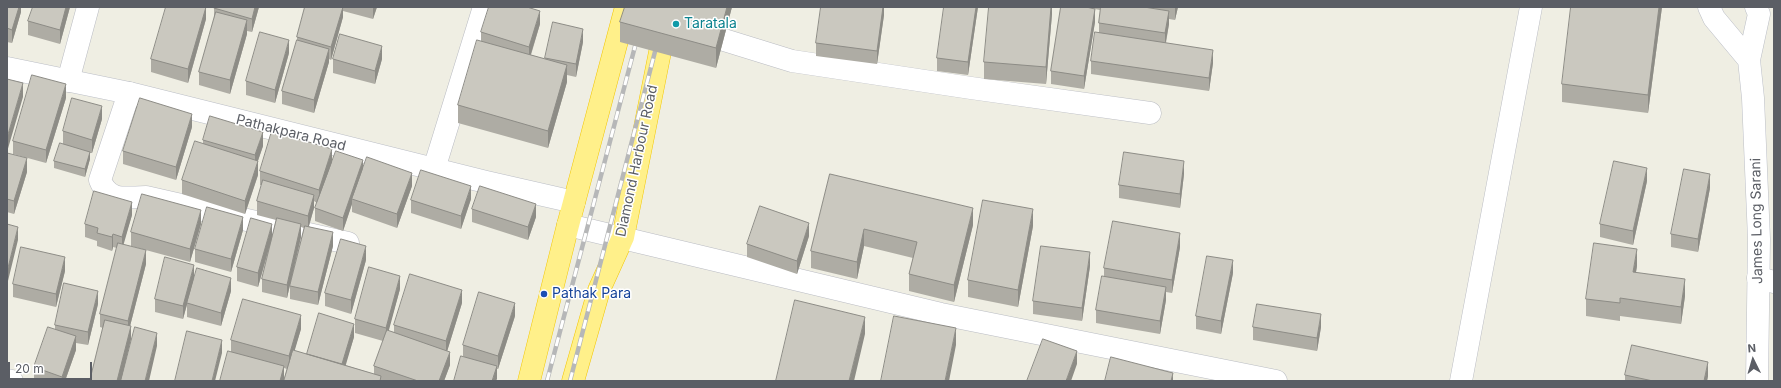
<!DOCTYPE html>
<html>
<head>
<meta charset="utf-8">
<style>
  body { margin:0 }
  #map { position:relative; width:1781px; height:388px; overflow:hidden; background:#efeee3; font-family:Inter,sans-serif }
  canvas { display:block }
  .frame { position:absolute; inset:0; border:8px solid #5b5e65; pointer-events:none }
  .north { position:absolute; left:1733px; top:340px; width:40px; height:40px; -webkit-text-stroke:3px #fff; paint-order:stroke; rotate:355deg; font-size:11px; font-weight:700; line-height:16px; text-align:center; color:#5b5e65 }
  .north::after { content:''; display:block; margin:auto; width:14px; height:18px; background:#5b5e65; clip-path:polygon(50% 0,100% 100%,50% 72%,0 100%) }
  .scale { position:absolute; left:8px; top:362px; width:84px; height:18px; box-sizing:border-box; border:2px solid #5b5e65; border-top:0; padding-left:5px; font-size:12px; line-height:14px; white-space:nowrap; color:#5b5e65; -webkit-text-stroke:3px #fff; paint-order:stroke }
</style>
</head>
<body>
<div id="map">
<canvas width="1781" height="388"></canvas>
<div class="frame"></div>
<div class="north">N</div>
<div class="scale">20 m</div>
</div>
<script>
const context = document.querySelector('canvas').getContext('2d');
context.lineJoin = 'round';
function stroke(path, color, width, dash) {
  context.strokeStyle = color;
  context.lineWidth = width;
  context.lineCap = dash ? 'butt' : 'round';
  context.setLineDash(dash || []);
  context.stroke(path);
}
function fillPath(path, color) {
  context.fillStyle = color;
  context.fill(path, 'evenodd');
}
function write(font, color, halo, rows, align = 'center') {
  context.font = font + ' Inter,sans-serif';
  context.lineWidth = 3;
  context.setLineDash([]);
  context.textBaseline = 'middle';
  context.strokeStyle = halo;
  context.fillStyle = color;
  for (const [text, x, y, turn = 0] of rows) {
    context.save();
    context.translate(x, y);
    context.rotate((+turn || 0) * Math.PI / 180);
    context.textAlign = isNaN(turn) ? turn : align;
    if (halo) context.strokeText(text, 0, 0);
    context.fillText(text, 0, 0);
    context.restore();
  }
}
const street = new Path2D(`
  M695 31 792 61 971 88 1150 113
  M68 81 88 7
  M129 93 100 180C109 203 126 197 146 197L348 243
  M434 169 484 7
  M568 225 941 314 1276 381
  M1758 278 1774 282
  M7 380 12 381
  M1461 381 1531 7`);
const secondary = new Path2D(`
  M1709 7 1714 18 1749 60
  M1756 7 1759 14 1749 60 1753 98 1759 239 1757 381
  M7 68 129 93 486 182 574 202`);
const highway = new Path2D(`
  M529 381 568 225 626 7
  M573 381 599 290 623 237 669 7`);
const rail = new Path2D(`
  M547 381 638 35
  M570 381 658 40`);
const wall = new Path2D(`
  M7 7H21V12L12 43 7 42Z
  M70 7 60 44 28 35V21Z
  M206 7V19L188 83 151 72V59Z
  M259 7 252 32 247 31V34L230 94 199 85V72L214 19V8Z
  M305 7H377L373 19 343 11V17L331 60 329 59V62L314 113 282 104V91L297 41V37Z
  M732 7 716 68 620 42V22Z
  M884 7V15L877 64 816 56V43Z
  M978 7 968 75 937 71V58Z
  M1052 7V14L1046 84 984 79V62Z
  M1061 7H1100V10L1095 9V22L1084 89 1051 84V71Z
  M1101 7H1178L1175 20 1169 19V24L1166 43 1213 63 1209 91 1091 74V61L1099 33V23Z
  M1662 7 1648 113 1562 102V84Z
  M540 24 531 55 545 59V58L583 42 576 77 567 75V82L548 148 458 123V105L481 41V32Z
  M289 53 275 103 246 95V81Z
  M333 59H382L375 84 333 73Z
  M66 98 46 163 13 154V141Z
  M102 119 92 153H90V159L85 177 54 168V161L63 144V131Z
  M192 127 176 180 123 164V151Z
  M203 140 263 146 258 161V175L245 214 182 194V180L203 144Z
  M7 153 27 172 14 214 7 212Z
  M332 163 363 168 412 186 397 228 352 212V204L343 231 315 221V208L317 203 314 201V208L309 226 333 246 318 305 290 299V286L304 228 301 227V237L287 298 262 292V279L271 242 258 287 237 281V267L272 236 276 220 257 215V201L262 185H260V171Z
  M830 174 973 225 954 302 909 291V274L913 258 864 246 857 279 811 268V251Z
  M1184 174 1180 208 1119 198V185Z
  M1647 181 1633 245 1600 237V224Z
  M1710 188 1698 252 1671 247V234Z
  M471 199 461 229 411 213V200Z
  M472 209 536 217 528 240 472 222Z
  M132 215 123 244 146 264 130 326 131 339 121 381H90L103 328 100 327V314L117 248 113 247 112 251 97 246V241L85 237V224Z
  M201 224 190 262 131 246V232Z
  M1033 226 1018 307 968 297V280Z
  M243 230 231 272 195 262V249Z
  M809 236 797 274 747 257V244Z
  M1180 247 1172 293 1166 292V300L1160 334 1096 323V310L1104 276V268Z
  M366 260 351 314 325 306V293Z
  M1090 266 1082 321 1033 314V301Z
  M1637 266 1636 272 1685 296 1681 324 1620 316V321L1586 316V299Z
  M65 271 56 307 13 297V284Z
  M1233 273 1221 334 1196 329V316Z
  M194 278 191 290 231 291 221 326 187 317V305L183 319 155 312V299Z
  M400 289 388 331 394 332V325L462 303 447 351 450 365 444 381H220L231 352V340L301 329 294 351 307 354 354 337 345 365 374 374V366L383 341 355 333V319ZM284 368 287 369 284 379Z
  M98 304 88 345 76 343V350L65 381H36L34 380V367L55 329V325Z
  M515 316 498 369H497V379L463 356V345Z
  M1253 327H1321L1317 351 1253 340Z
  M1625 375 1708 376 1707 381H1625Z`);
const shadedWall = new Path2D(`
  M19 7H21V12L12 43V30Z
  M66 7H70L60 44V30Z
  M206 7V19L188 83V69Z
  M255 7H259L252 32V19Z
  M343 7V17L331 60V47Z
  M373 7H377L373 19Z
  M727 7H732L716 68V48Z
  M882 7H884V15L877 64V51Z
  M976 7H978L968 75V62Z
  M1051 7H1052V14L1046 84V67Z
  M1175 7H1178L1175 20Z
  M1659 7H1662L1648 113V95Z
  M1095 9V22L1084 89V76Z
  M540 11V24L529 60V47Z
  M1169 11V24L1165 46V33Z
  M247 20V34L230 94V80Z
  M583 29V42L576 77V64Z
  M289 40V53L275 103V90Z
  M382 46V59L375 84V71Z
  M329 49V62L314 113V100Z
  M1213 50V63L1209 91V78Z
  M567 65V82L548 148V131Z
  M23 83V97L7 152V138Z
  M66 84V98L46 163V150Z
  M102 106V119L92 153V140Z
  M192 114V127L176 180V167Z
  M263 132V146L255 169V155Z
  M332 149V163L319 203V190Z
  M90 152V159L85 177V169Z
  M27 158V172L14 214V201Z
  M363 160V174L352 199V204L343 231V218Z
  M258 161V175L245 214V201Z
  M1184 161V174L1180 208V194Z
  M1647 168V181L1633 245V231Z
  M412 173V186L397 228V214Z
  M1710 174V188L1698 252V239Z
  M471 186V199L461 229V216Z
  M314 195V208L308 229V216Z
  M132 202V215L122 250V237Z
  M536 204V217L528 240V227Z
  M973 208V225L954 302V285Z
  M1033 209V226L1018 307V290Z
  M201 210V224L190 262V249Z
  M243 217V230L231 272V259Z
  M809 223V236L797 274V261Z
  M272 224V237L258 287V273Z
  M301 224V237L287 298V285Z
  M18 227V240L7 285V272Z
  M864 229V246L857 279V262Z
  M333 232V246L318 305V292Z
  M1180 233V247L1172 293V280Z
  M113 234V247L112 251V237Z
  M366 246V260L351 314V300Z
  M1637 249V266L1633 289V272Z
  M146 250V264L128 334V321Z
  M1090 252V266L1082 321V308Z
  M65 257V271L56 307V294Z
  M1233 260V273L1221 334V321Z
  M194 265V278L183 319V306Z
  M400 276V289L386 341V328Z
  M231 278V291L221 326V313Z
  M1685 279V296L1681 324V307Z
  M1166 287V300L1160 334V321Z
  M462 290V303L446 355V341Z
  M98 291V304L88 345V332Z
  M515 303V316L498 369V356Z
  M1321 314V327L1317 351V338Z
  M301 315V329L289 370V356Z
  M865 317V334L854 381H849Z
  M354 324V337L342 378V364Z
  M131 326V339L121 381H117Z
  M956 328V345L949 381H945Z
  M157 333V346L149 381H145Z
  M76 336V350L65 381H62V377Z
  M222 340V353L215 381H212Z
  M1077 351V364L1071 381H1066Z
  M450 352V365L444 381H439Z
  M1708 362V376L1707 381H1704Z
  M284 366V381H280Z
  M497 366V379L496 381H492Z
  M1173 373V381H1171Z`);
const building = new Path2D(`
  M7 7H19L12 30 7 28Z
  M33 7H66L60 30 28 21Z
  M166 7H206L188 69 151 59Z
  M214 7H255L252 19 214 8Z
  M305 7H343L331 47 297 37Z
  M489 7H527L540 11 529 47 481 32Z
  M625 7H727L716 48 620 22Z
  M821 7H883L877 51 816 43Z
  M944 7H976L968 62 937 58Z
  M989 7H1051L1046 67 984 62Z
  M1061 7H1086L1095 9 1084 76 1051 71Z
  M1101 7H1144L1169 11 1165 33 1099 23Z
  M1571 7H1659L1648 95 1562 84Z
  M216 12 247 20 230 80 199 72Z
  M553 22 583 29 576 64 545 58Z
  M260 32 289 40 275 90 246 81Z
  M1095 32 1213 50 1209 78 1091 61Z
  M340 34 382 46 375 71 333 59Z
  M297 40 329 49 314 100 282 91Z
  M477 40 567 65 548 131 458 105Z
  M32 75 66 84 46 150 13 141Z
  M7 79 23 83 7 138Z
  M72 98 102 106 92 140 63 131Z
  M140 98 192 114 176 167 123 151Z
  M210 116 263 132 255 155 203 140Z
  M272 131 332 149 319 190 260 171Z
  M195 141 258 161 245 201 182 180Z
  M60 143 90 152 85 169 54 161Z
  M336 151 363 160 343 218 315 208Z
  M1124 152 1184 161 1180 194 1119 185Z
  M7 153 27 158 14 201 7 199Z
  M367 157 412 173 397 214 352 199Z
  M1614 161 1647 168 1633 231 1600 224Z
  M1684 169 1710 174 1698 239 1671 234Z
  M421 170 471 186 461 216 411 200Z
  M830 174 973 208 954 285 909 274 917 242 864 229 857 262 811 251Z
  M263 180 314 195 308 216 257 201Z
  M480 186 536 204 528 227 472 209Z
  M94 191 132 202 122 237 113 234 112 237 97 233 98 228 85 224Z
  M142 194 201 210 190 249 131 232Z
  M983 200 1033 209 1018 290 968 280Z
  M760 206 809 223 797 261 747 244Z
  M207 207 243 217 231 259 195 249Z
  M251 218 272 224 258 273 237 267Z
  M277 218 301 224 287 285 262 279Z
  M1113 221 1180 233 1172 280 1104 268Z
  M7 224 18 227 7 272Z
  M305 226 333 232 318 292 290 286Z
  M341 239 366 246 351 300 325 293Z
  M118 243 146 250 128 321 100 314Z
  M1594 243 1637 249 1633 272 1685 279 1681 307 1620 298V303L1586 299Z
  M1041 246 1090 252 1082 308 1033 301Z
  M21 247 65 257 56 294 13 284Z
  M1207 256 1233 260 1221 321 1196 316Z
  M165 257 194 265 183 306 155 299Z
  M369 267 400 276 386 328 355 319Z
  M197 268 231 278 221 313 187 303Z
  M410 274 462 290 446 341 394 325Z
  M1102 276 1166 287 1160 321 1096 310Z
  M64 283 98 291 88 332 55 325Z
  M479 292 515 303 498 356 463 345Z
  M243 299 301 315 289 356 231 340Z
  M795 300 865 317 849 381H776Z
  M1257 304 1321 314 1317 338 1253 327Z
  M319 313 354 324 342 364 307 354Z
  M894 316 956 328 945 381H881Z
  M105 320 131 326 117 381H90Z
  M48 327 76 336 62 377 34 367Z
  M135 327 157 333 145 381H121Z
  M387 330 450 352 439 381H418L374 366Z
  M187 331 222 340 212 381H175Z
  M1043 339 1077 351 1066 381H1027Z
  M1632 345 1708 362 1704 381H1653L1625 375Z
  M293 350 381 376 380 381H284Z
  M228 351 284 366 280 381H220Z
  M461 356 497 366 492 381H454Z
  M1111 357 1173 373 1171 381H1105Z`);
const markers = [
  [676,24,4,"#0f9aa8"],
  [544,294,4,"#1a4fb4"]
];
const cultureNames = [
  ["Taratala",684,24]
];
const streetNames = [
  ["Pathakpara Road",291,133,14],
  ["Diamond Harbour Road",637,161,-78],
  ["James Long Sarani",1757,221,-91]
];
const transitNames = [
  ["Pathak Para",552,294]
];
stroke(street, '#babcc3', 23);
stroke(secondary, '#bbbec6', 23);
stroke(highway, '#f2c600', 23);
stroke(street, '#fff', 22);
stroke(secondary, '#fff', 22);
stroke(highway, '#fff08a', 22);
stroke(rail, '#b6b7b8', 4.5);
stroke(rail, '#fff', 3, [9]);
fillPath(wall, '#aeaca4');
fillPath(shadedWall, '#8d8c86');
fillPath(building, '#cac8bf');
stroke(building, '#8d8c86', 1);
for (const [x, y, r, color] of markers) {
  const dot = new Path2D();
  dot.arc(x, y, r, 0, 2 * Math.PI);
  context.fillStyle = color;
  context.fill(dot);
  stroke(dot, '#fff', 1.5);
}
write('14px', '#0d838f', '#fff', cultureNames, 'left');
write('14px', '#5b5e65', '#fff', streetNames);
write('14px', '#164399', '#fff', transitNames, 'left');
</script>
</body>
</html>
